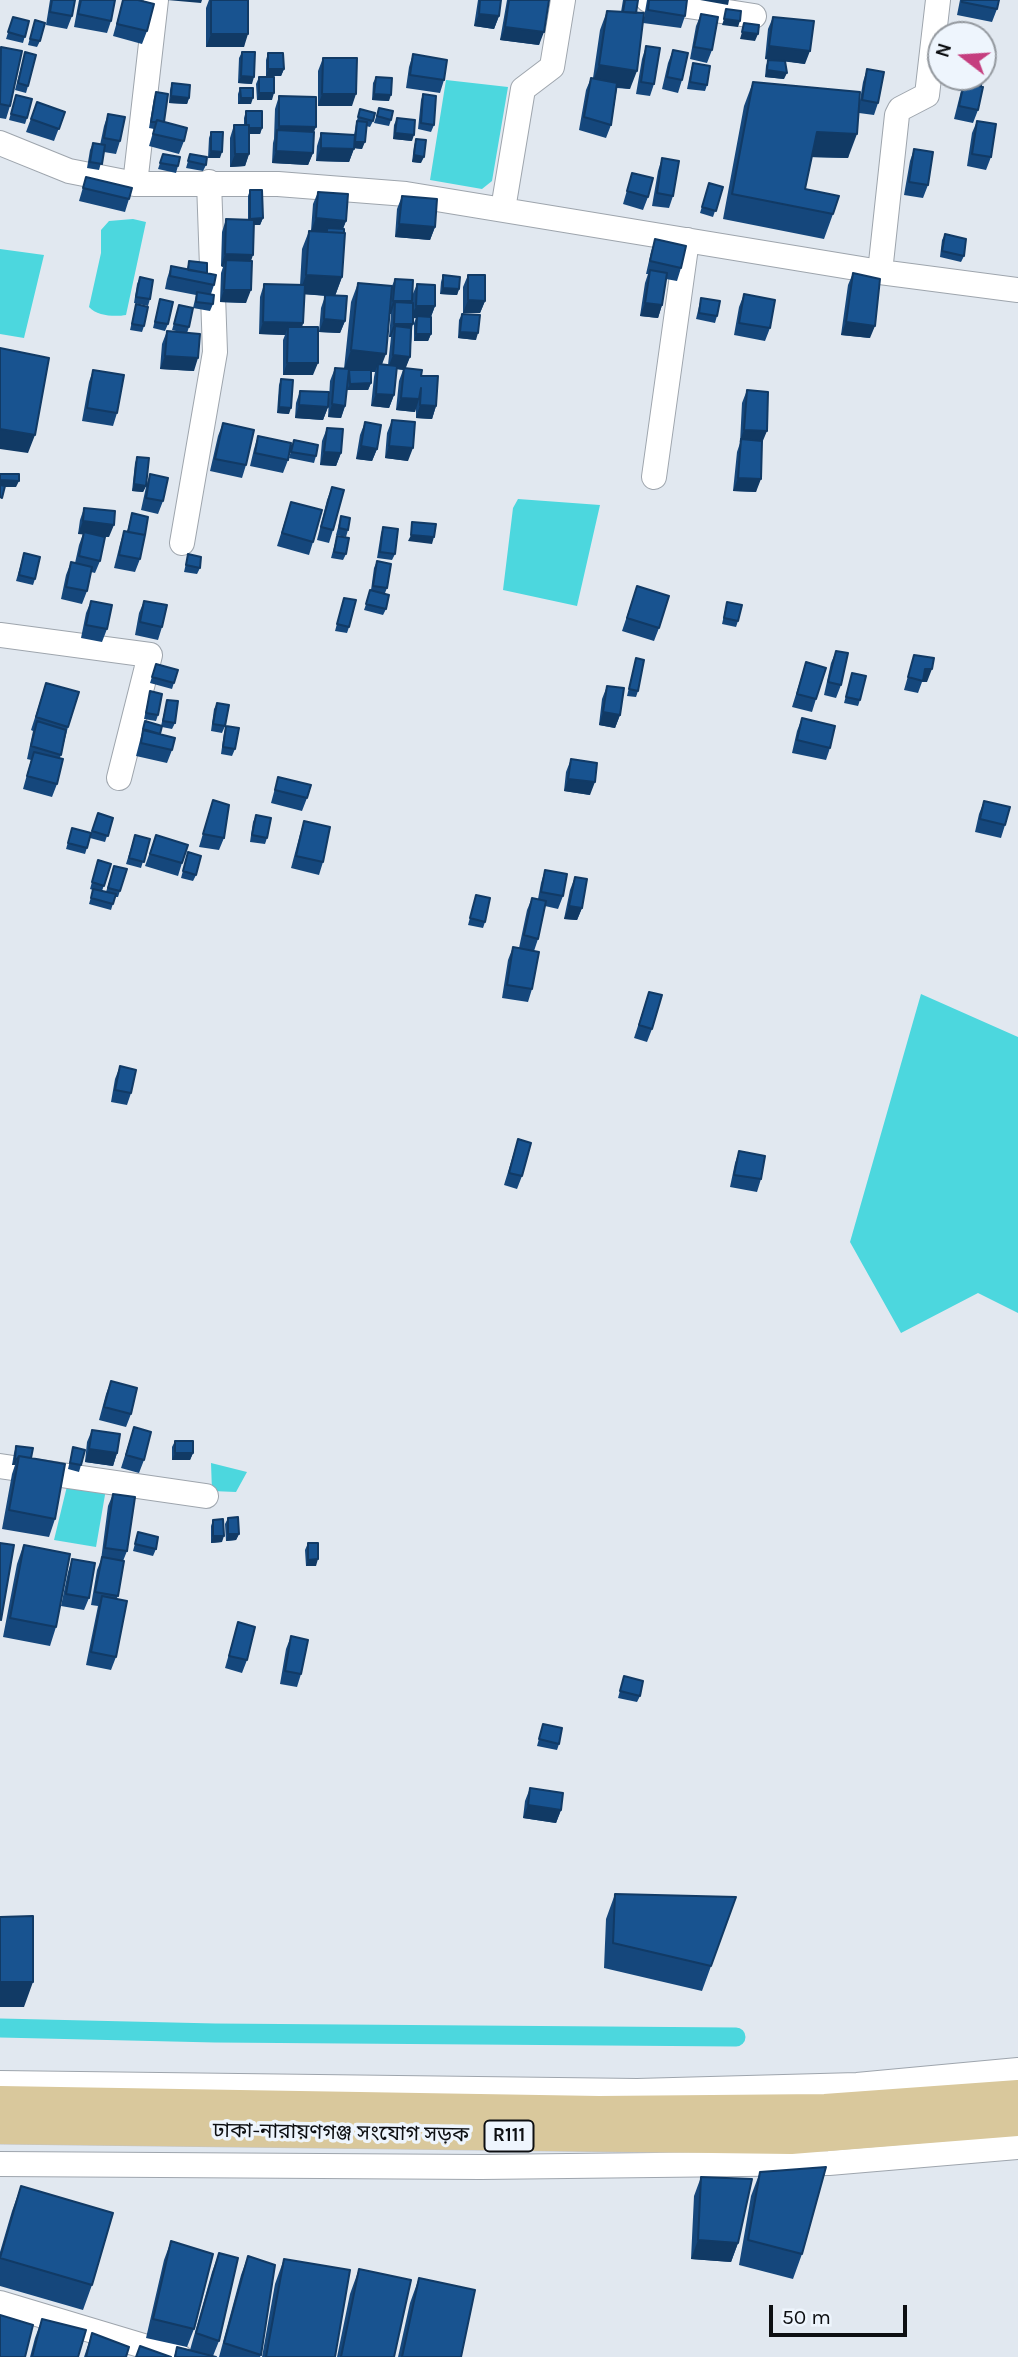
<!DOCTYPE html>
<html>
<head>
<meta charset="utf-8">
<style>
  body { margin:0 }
  #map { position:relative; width:1018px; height:2357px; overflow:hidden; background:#e1e8f0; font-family:Karla,sans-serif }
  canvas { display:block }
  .north { position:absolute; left:927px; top:21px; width:70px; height:70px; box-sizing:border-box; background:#eef5fd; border:2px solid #94999f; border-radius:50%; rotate:287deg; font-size:19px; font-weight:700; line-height:28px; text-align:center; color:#0d0f12 }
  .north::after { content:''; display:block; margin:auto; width:24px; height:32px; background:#c53e7f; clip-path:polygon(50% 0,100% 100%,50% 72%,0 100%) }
  .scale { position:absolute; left:769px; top:2305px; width:138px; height:32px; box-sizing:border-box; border:4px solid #0d0f12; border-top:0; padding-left:9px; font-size:21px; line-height:24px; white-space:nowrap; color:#0d0f12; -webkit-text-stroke:5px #eef5fd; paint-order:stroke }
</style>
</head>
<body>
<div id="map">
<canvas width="1018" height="2357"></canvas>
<div class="north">N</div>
<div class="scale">50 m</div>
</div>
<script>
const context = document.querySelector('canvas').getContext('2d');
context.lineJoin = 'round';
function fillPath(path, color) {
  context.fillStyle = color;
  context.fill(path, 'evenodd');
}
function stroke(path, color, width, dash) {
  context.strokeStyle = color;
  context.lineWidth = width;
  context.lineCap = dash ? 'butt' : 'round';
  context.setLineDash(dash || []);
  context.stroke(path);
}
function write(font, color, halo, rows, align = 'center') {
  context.font = font + ' Karla,"Noto Sans Bengali",sans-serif';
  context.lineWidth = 7;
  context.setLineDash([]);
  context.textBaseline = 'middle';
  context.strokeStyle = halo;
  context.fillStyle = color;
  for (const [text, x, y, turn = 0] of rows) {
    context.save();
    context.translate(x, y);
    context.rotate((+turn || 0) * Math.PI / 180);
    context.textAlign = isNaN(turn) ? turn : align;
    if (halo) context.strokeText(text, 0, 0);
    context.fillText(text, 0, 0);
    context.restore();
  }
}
const water = new Path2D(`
  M446 80 508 87 492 181 482 189 430 180Z
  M133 219 146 222 126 315C115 317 97 316 89 307L101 253V230L109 221Z
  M0 249 44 255 24 338 0 334Z
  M518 499 600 505 577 606 503 590 513 508Z
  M921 994 1018 1037V1313L978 1293 901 1333 850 1242Z
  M211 1463 247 1472 236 1492 212 1491Z
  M68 1482 106 1489 96 1547 54 1540Z`);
const canal = new Path2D(`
  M0 2028 215 2033 736 2037`);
const minor = new Path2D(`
  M648 0 754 16
  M0 143 69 171 135 184H278L406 194 880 272 1018 290
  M135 184 156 0
  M503 209 523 89 552 67 563 0
  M880 272 897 115 900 109 927 95 938 0
  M654 477 687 240
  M182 543 215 352 209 182
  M0 635 150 655 119 778
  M0 1466 206 1496
  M0 2083 637 2091 857 2085 1018 2070
  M0 2164 481 2167 829 2163 1018 2147
  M0 2303 180 2357`);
const major = new Path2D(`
  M0 2102 599 2112 825 2110 1018 2096
  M0 2128 791 2138 1018 2120`);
const wall = new Path2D(`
  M50 0H75L72 16 67 29 46 25Z
  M79 0H115L111 21 107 33 74 27Z
  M123 0 147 31 142 44 113 36Z
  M209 0H248L244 47H206V8Z
  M478 0H501L499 16 494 29 474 26Z
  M507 0H549L539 45 500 40Z
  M623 0H638L636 13 630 89 617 88 611 125 606 138 579 130 586 90 591 78H593L600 30 607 11 621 12Z
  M647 0H687L685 16 681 28 643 23Z
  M960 0H999L997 9 992 22 957 15Z
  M701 14 712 50 707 63 690 59 696 26Z
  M13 17 29 21 23 43 6 39Z
  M773 17 805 64 785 61 784 79 765 77 766 66 768 60 778 61 765 59 768 29Z
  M35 20 40 41 37 47 28 45Z
  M646 46 654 84 650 96 636 94 642 59Z
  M0 49 10 106 6 119 0 118Z
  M673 50 682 80 678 93 662 89 668 63Z
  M25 52 28 86 26 93 15 90Z
  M242 52 252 84 238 83 239 58Z
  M268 53 284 69 281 76H266V60Z
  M413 54 444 80 440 93 406 88 409 67Z
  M323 58 352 106H318V71Z
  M693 63 707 85 705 91 687 89 691 69Z
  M867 69 878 103 874 115 859 113 848 158 812 157 805 189 833 214 824 239 723 219 744 106 753 82 860 100 863 82Z
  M259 77 272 100H257L256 84Z
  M376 77 389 101 372 100 373 83Z
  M959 77H982L978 110 973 123 954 119 961 91 957 90Z
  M172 83 189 98 187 104 169 103 170 90Z
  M240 88 251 104H238V94Z
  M156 92 164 122 184 141 179 154 149 146 154 129 149 128 154 98Z
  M423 94 434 125 431 132 418 129 421 100Z
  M16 95 27 118 25 124 9 120Z
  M279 96 313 132V153L308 165 272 163 273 143 274 139 275 109Z
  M37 102 65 112 54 141 26 132Z
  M379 108 391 120 389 126 374 123Z
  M360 109 373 121 370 127 366 126 362 149 354 148 349 162 316 161 317 146 321 133 354 135 356 124Z
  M246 111 262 128 260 134H249V154L245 166 230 167V138L234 125H244V118Z
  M108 114 120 141 116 154 104 152 99 170 87 168 90 150 93 143 100 145 104 126Z
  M397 118 412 141 393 139 394 125Z
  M977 121 991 157 986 170 967 166 972 133Z
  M211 132 220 158H208L209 138Z
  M416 139 421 163 412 162 414 146Z
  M914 149 928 185 923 198 904 195 910 161Z
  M163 154 178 166 176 173 158 169Z
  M190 154 206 165 203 171 186 168Z
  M662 158 673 196 669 208 652 206 658 171Z
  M632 173 648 197 643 210 623 204Z
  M86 177 129 199 125 212 79 201Z
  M709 183 723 187 713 217 700 213Z
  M250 190 263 218 260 225H254L246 303 220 302 221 273 223 267 221 266 222 232 226 219 248 220V196Z
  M318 192 346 221 343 229 342 277 335 296 345 321 340 333 319 332 321 308 325 296 304 294 303 323 302 327 313 375H283V340L285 335 259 334 260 297 264 284 300 285 302 249 309 231H311L313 204Z
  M402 196 435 227 430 240 395 237 397 209Z
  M945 234 964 256 961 262 940 257 942 240Z
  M655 239 681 268 677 281 666 279 662 305 658 318 640 316 645 283 648 274H646L651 252Z
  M189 261 207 273 214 285 211 294 213 304 210 311 193 308 196 295 165 289 167 279 171 266 187 269Z
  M853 273 870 338 841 335 848 285Z
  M443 275 459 289 457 295 440 294 441 282Z
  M468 275 485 301 480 313H463V287Z
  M140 277 150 299 148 306 134 303 137 284Z
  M395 279 412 296 417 284 435 306 431 317V334L428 341H414V323L416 318H413L410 357 405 368 421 376 436 406 432 419 416 418V406L415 412 396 410 399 381 403 370 396 369 394 395 389 408 371 406 374 377 375 372H371V383L368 390H347V385L345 406 341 418 328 417 330 381 335 368 344 369 351 302 358 283 392 286ZM389 314H391L389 337H391L388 365H382Z
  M744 294 770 328 765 341 734 335 739 307Z
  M701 298 717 316 715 323 696 319Z
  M160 299 168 324 165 331 153 328Z
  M136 304 144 326 142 332 130 330Z
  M179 305 189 327 187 333 194 371 160 369 162 344 167 331 184 333 172 330Z
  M462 314 476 340 458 338 459 320Z
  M93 370 117 413 113 426 82 421 89 382Z
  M281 379 289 414 277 413 279 385Z
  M747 390 762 443 756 492 733 491 737 452 740 443 742 403Z
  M300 391 328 407 323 420 295 418 296 403Z
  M392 420 408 461 385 458 387 433Z
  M365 422 377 449 372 461 356 459 360 435Z
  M223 423 246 465 242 478 210 471 218 436Z
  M327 428 341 453 336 466 320 465 322 441Z
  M258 436 288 460 283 473 250 466 254 449Z
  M294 440 316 456 314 463 289 458Z
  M137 457 146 486 143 492 132 491 135 463Z
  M150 474 163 501 158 514 141 510 146 487Z
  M332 487 333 530 329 543 317 540 327 500Z
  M291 502 313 542 309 555 277 546Z
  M84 508 109 537H105L100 561 95 573 91 572 87 591 82 604 61 599 66 575 71 562 75 563 79 545 83 534H78L80 520Z
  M132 513 140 559 135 572 114 568 120 544 124 531 127 532Z
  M341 516 348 530 346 537 336 535Z
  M383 527 395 554 392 560 377 558 381 533Z
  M337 536 346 554 343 560 331 558Z
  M24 553 35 579 33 585 16 581Z
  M188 554 200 568 197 574 184 572Z
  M377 561 387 588 385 593 386 609 383 615 364 610 371 590 374 568Z
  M637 586 659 628 654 641 622 631Z
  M344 598 349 627 347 633 335 631Z
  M91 601 107 629 102 642 81 638 86 613Z
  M144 601 162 627 158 640 135 635 139 613Z
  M727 602 738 621 736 627 722 624Z
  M836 651 841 685 836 698 824 695 831 663Z
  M914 655 927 682H922L918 693 904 690Z
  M636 658 638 691 636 697 627 696Z
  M806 662 816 699 812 712 792 707Z
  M156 664 178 670 172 689 150 683Z
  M852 673 860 700 858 706 844 703Z
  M46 683 68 727 60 758 57 784 52 797 23 789 31 760 27 759 33 731 31 730Z
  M607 686 620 715 615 728 599 725 602 699Z
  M150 691 158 715 156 721 144 719Z
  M167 700 175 723 172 729 162 727 160 734 172 750 167 763 136 756 145 721 161 726Z
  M217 703 225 726 222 733 211 731 214 709Z
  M802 718 830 748 826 760 792 753 797 731Z
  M226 726 235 749 232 756 221 754 224 733Z
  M571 759 590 795 564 791 566 772Z
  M278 777 307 798 302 811 271 803Z
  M213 800 224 838 219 850 199 847Z
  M984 801 1005 825 1001 838 975 832 979 814Z
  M98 813 113 818 105 842 90 838 85 854 66 849 72 828 91 833Z
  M256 815 267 838 265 844 250 842 253 822Z
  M304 821 323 862 319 875 291 868 300 834Z
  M135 835 150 839 141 868 126 864Z
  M156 835 182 863 178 876 145 866Z
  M188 852 196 875 193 881 181 878Z
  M98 860 111 864 102 891 106 892 114 866 127 869 118 897H115L111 910 89 904 93 890 90 889Z
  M545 870 563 896 558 909 545 906 538 939 534 951 532 989 528 1002 502 998 508 960 513 947 519 948 527 910 532 898 538 899 541 883Z
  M575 877 582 908 577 920 564 919 570 890Z
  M476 895 485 922 483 928 468 925Z
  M649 992 652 1029 647 1042 634 1038Z
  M120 1066 131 1093 127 1105 111 1102 115 1079Z
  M518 1139 522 1176 517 1189 504 1185Z
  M739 1151 761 1179 757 1192 730 1187 735 1163Z
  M111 1381 131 1414 126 1427 99 1420 106 1394Z
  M134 1427 144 1460 139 1473 121 1468Z
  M92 1430 117 1453 113 1466 85 1462 87 1442Z
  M175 1441 193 1453 190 1460H172V1447Z
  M16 1446 31 1458 55 1519 49 1537 2 1529 12 1474 15 1465H12L14 1453Z
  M73 1447 81 1465 79 1472 68 1469Z
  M113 1494 127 1551 123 1561 117 1599 116 1657 111 1670 86 1665 98 1606 91 1605 97 1570 101 1560 108 1506Z
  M228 1518 239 1534 236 1540 226 1541 225 1524Z
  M213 1520 222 1542 211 1543V1526Z
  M138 1532 156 1549 153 1556 133 1551Z
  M308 1543 316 1566H306L305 1550Z
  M23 1546 56 1627 50 1646 3 1637 17 1564Z
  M72 1559 89 1598 84 1610 61 1606 68 1572Z
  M238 1622 247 1660 242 1673 225 1668Z
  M291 1636 301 1674 297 1687 280 1684 286 1649Z
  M624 1676 640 1696 637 1702 618 1698Z
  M543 1724 559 1744 557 1750 537 1746Z
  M530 1788 561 1810 556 1823 523 1818 525 1801Z
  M615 1894 736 1897 702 1991 604 1968 606 1919Z
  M760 2172 802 2254 793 2279 739 2265 751 2196Z
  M701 2177 738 2243 731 2262 691 2259 694 2196Z
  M21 2186 92 2285 83 2310 0 2286V2252L12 2211Z
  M171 2241 194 2329 187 2347 146 2338 164 2260Z
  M219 2253V2341L213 2356 216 2357H174L177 2347 190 2350 212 2272Z
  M248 2256 261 2355 260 2357H219L241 2275Z
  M284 2259 335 2357H262L275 2284Z
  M359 2269 394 2357H337L350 2294Z
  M419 2278 461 2357H398L410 2303Z
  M42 2319 78 2357H30L35 2338Z
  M92 2333 126 2357H84Z`);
const shadedWall = new Path2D(`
  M167 0H202L201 3Z
  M700 0H729L728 5Z
  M479 14 499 16 494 29 474 26Z
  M724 19 740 21 738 27 722 25Z
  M505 27 544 32 539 45 500 40Z
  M742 32 758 34 755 41 740 39Z
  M211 34H248L244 47H206Z
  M769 46 810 51 805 64 765 59Z
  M599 65 637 71 630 89 592 84Z
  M268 69H284L281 76H266Z
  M767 70 787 73 784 79 765 77Z
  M241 76 254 77 252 84 238 83Z
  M259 93H274L272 100H257Z
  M322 94H356L352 106H318Z
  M374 94 391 95 389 101 372 100Z
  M171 96 189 98 187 104 169 103Z
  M241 98H253L251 104H238Z
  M279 126 316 127 311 139 277 130 274 139Z
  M246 128H262L260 134H244Z
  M817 132 857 134 848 158 808 157Z
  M395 133 414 135 412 141 393 139Z
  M355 142H365L362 149 353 148Z
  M321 148 354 149 349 162 316 161Z
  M211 151 222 152 220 158H208Z
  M276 151 313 153 308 165 272 163Z
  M235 154H249L245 166 230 167Z
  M414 155 424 157 421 163 412 162Z
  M263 218 260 225H248L250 219Z
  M316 218 346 221 341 233 327 228 326 232 311 231Z
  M399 224 435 227 430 240 395 237Z
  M225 254 253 255 249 267 226 260 223 267 221 266Z
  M306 275 342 277 335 296 299 294Z
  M443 288 459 289 457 295 440 294Z
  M224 290H251L246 303 220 302Z
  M468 300 485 301 480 313H463Z
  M393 301H412L408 314 395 302 391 314H389Z
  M645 303 662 305 658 318 640 316Z
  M416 306H435L430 319 411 318Z
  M324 319 345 321 340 333 319 332Z
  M263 322 303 323 299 336 288 327 285 335 259 334Z
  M846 322 875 326 870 338 841 335Z
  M394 324H413L408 337 395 326 391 337H389Z
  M460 332 478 333 476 340 458 338Z
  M416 334H431L428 341H414Z
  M351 350 386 354 379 372 378 364 375 372 344 369Z
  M393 355 410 357 405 370 388 368Z
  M165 356 198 358 194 371 160 369Z
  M287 363H318L313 375H283Z
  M371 383 368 390H347L350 384Z
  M376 394 394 395 389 408 371 406Z
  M401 398 419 399 415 412 396 410Z
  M332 404 345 406 341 418 328 417Z
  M299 405 328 407 323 420 295 418Z
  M420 405 436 406 432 419 416 418Z
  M279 407 291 408 289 414 277 413Z
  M0 429 35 435 28 453 0 449Z
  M744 430 767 431 762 443 741 439 739 443Z
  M361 446 377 449 372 461 356 459Z
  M389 446 413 448 408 461 385 458Z
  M324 452 341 453 336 466 320 465Z
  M738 478 761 479 756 492 733 491Z
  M0 480 19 481 16 487H0Z
  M134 484 146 486 143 492 132 491Z
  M83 521 114 525 109 537 78 534Z
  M411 535 434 537 432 544 408 541Z
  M925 669H932L927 682H922Z
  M603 712 620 715 615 728 599 725Z
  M568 779 595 782 590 795 564 791Z
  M569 906 582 908 577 920 564 919Z
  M89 1449 117 1453 113 1466 85 1462Z
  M175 1453H193L190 1460H172Z
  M15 1459H17L15 1465H12Z
  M228 1534H239L236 1540 226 1541Z
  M213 1536H224L222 1542 211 1543Z
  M318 1559 316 1566H306L308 1560Z
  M528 1805 561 1810 556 1823 523 1818Z
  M0 1982H33L24 2007H0Z
  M698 2240 738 2243 731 2262 691 2259Z`);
const building = new Path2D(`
  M52 0H75L72 16 50 12Z
  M81 0H115L111 21 78 14Z
  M123 0H138L154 4 147 31 117 24Z
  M211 0H248V34H211Z
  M480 0H501L499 16 479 14Z
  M509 0H549L544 32 505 27Z
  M625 0H638L636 13 623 12Z
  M649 0H687L685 16 648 10Z
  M962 0H999L997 9 962 2Z
  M726 9 741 11 740 21 724 19Z
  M607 11 644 13 637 71 599 65Z
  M701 14 718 17 712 50 694 47Z
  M13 17 29 21 25 37 8 32Z
  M773 17 814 21 810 51 769 46Z
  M35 20 45 23 40 41 30 39Z
  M744 23 759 25 758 34 742 32Z
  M646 46 660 48 654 84 641 82Z
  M1 47 22 51 10 106 0 104Z
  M673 50 688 53 682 80 667 77Z
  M25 52 36 55 28 86 18 83Z
  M242 52H255L254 77 241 76Z
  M268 53H283L284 69H268Z
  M413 54 447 60 444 80 410 75Z
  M323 58H357L356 94H322Z
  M768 60 785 61 787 73 767 70Z
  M693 63 710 66 707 85 690 82Z
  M867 69 884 72 878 103 862 100Z
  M259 77H274V93H259Z
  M376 77 392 78 391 95 374 94Z
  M960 77H982L981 86 964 83V85L959 84Z
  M591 78 617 83 611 125 584 117Z
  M753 82 860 92 857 134 817 132 805 189 839 196 833 214 732 194Z
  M172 83 190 85 189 98 171 96Z
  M964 83 983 87 978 110 959 106Z
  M240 88H253V98H241Z
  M156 92 168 94 164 122 157 120 156 122H151Z
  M423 94 436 96 434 125 421 123Z
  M16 95 32 99 27 118 11 114Z
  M279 96 316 97V127L279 126Z
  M37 102 65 112 59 129 31 119Z
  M379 108 393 111 391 120 377 116Z
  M360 109 375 113 373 121 358 117Z
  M246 111H262V128H249V125H246Z
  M108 114 125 117 120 141 104 138Z
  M397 118 415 120 414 135 395 133Z
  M157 120 187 128 184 141 153 134Z
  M357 121 367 122 365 142H355Z
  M977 121 996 124 991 157 972 154Z
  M234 125H249V154H235Z
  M277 130 314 132 313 153 276 151Z
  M211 132H223L222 152 211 151Z
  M321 133 355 135 354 149 321 148Z
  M416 139 426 140 424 157 414 155Z
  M93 143 105 145 102 164 90 162Z
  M914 149 933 152 928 185 909 182Z
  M163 154 180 157 178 166 160 163Z
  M190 154 207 157 206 165 188 161Z
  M662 158 679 161 673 196 657 193Z
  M632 173 653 178 648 197 627 191Z
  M86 177 132 188 129 199 83 188Z
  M709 183 723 187 716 211 702 207Z
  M250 190H262L263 218 250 219Z
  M318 192 348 194 346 221 316 218Z
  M402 196 437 199 435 227 399 224Z
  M226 219 254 220 253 255 225 254Z
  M327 228 344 229V233L327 232Z
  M309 231 345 233 342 277 306 275Z
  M945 234 966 239 964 256 942 251Z
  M655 239 686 246 681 268 650 261Z
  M226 260 252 261 251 290H224Z
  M189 261 207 263V273L188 270Z
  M171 266 216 275 214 285 170 276Z
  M650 270 667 273 662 305 645 303Z
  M853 273 880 279 875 326 846 322Z
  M443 275 460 277 459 289 443 288Z
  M468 275H485V301L468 300Z
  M140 277 153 280 150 299 136 297Z
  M395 279 413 280 412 301H393Z
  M358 283 392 286 386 354 351 350Z
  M264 284 305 285 303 323 263 322Z
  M417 284 435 285V306H416Z
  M197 292 214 295 213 304 196 302Z
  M744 294 775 300 770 328 739 323Z
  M325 295 347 296 345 321 324 319Z
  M701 298 720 301 717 316 699 313Z
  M160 299 173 302 168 324 155 322Z
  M395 302 413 303V324H394Z
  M136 304 148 307 144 326 132 324Z
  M179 305 193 308 189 327 174 324Z
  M462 314 480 315 478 333 460 332Z
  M417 316 431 317V334H416Z
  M395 326 411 328 410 357 393 355Z
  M288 327H318V363H287Z
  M167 331 200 334 198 358 165 356Z
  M0 348 49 358 35 435 0 429Z
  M378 364 397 366 394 395 376 394Z
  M335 368 349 369 345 406 332 404Z
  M404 368 422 370 421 376H438L436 406 420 405 421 388 419 399 401 398Z
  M93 370 124 375 117 413 87 408Z
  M349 370H371V383L350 384Z
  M281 379 293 380 291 408 279 407Z
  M747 390 768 392 767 431 744 430Z
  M300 391 329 392 328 407 299 405Z
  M392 420 415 422 413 448 389 446Z
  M365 422 381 425 377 449 361 446Z
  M223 423 254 430 246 465 215 459Z
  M327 428 343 429 341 453 324 452Z
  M258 436 291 443 288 460 255 453Z
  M741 439 762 441 761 479 738 478Z
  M294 440 318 445 316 456 291 452Z
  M137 457 149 458 146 486 134 484Z
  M0 474H19V481L0 480Z
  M150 474 168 478 163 501 146 498Z
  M0 485 5 486 2 498 0 497Z
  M332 487 344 490 333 530 321 527Z
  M291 502 322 510 313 542 282 533Z
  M84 508 115 511 114 525 83 521Z
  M132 513 148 517 145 535 128 532Z
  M341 516 350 518 348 530 339 528Z
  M412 522 436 524 434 537 411 535Z
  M383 527 398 529 395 554 380 552Z
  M124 531 145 535 140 559 119 555Z
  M84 532 105 537 100 561 79 556Z
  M337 536 349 538 346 554 334 552Z
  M24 553 40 557 35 579 19 575Z
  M188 554 201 557 200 568 186 565Z
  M377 561 391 564 387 588 373 586Z
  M71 562 92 567 87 591 66 587Z
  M637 586 669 596 659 628 627 618Z
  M370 590 389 595 386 609 366 604Z
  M344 598 356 600 349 627 337 624Z
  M91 601 112 605 107 629 86 625Z
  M144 601 167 605 162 627 140 622Z
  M727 602 742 605 738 621 724 618Z
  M836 651 848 653 841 685 828 682Z
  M914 655 934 658 932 669H925L923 681 908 677Z
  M636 658 644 660 638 691 629 689Z
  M806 662 826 668 816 699 797 694Z
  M156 664 178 670 174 683 152 677Z
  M852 673 866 676 860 700 846 697Z
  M46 683 79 692 68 727 36 717Z
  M607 686 624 688 620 715 603 712Z
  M150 691 162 694 158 715 146 713Z
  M167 700 178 701 175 723 163 721Z
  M217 703 229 705 225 726 213 724Z
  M802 718 835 726 830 748 797 740Z
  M37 721 66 730 61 755 31 746Z
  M145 721 162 726 160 734 143 729Z
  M226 726 239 728 235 749 223 747Z
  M143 730 175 738 172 750 141 743Z
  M34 752 63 759 57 784 27 776Z
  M571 759 597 763 595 782 568 779Z
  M278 777 311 785 307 798 275 790Z
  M213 800 229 805 224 838 203 834Z
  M984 801 1010 807 1005 825 980 819Z
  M98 813 113 818 108 836 92 831Z
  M256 815 271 818 267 838 252 835Z
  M304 821 330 827 323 862 296 856Z
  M72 828 91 833 87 848 68 843Z
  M135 835 150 839 144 862 129 858Z
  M156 835 188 845 182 863 150 854Z
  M188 852 201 856 196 875 183 871Z
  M98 860 111 864 104 886 92 882Z
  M114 866 127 869 120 891 108 888Z
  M545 870 567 874 563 896 541 892Z
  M575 877 587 879 582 908 569 906Z
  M93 889 116 894 113 904 91 898Z
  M476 895 490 898 485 922 470 918Z
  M532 898 546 901 538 939 524 935Z
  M513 947 539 952 532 989 507 985Z
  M649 992 662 995 652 1029 639 1025Z
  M120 1066 136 1070 131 1093 115 1090Z
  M518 1139 531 1143 522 1176 509 1173Z
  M739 1151 765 1156 761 1179 734 1175Z
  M111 1381 137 1388 131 1414 104 1407Z
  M134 1427 151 1432 144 1460 126 1455Z
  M92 1430 120 1434 117 1453 89 1449Z
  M175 1441H193V1453H175Z
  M16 1446 33 1448 31 1458 19 1456 17 1459H15Z
  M73 1447 85 1450 81 1465 70 1463Z
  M19 1456 65 1464 55 1519 9 1510Z
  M113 1494 135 1497 127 1551 105 1548Z
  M238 1517 239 1534H228V1518Z
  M223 1519 224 1536H213V1520Z
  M138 1532 158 1537 156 1549 135 1544Z
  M0 1543 14 1545 1 1620 0 1619Z
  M308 1543H318V1559L308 1560Z
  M24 1545 70 1554 56 1627 10 1618Z
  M102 1557 124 1561 118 1596 95 1592Z
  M72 1559 95 1563 89 1598 66 1594Z
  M102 1596 127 1601 116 1657 91 1652Z
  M238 1622 255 1627 247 1660 229 1656Z
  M291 1636 308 1640 301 1674 285 1671Z
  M624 1676 643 1681 640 1696 620 1691Z
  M543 1724 562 1728 559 1744 539 1739Z
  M530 1788 563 1793 561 1810 528 1805Z
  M615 1894 736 1897 711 1966 613 1943Z
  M33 1916V1982H0V1917Z
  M826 2167 802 2254 748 2240 760 2172Z
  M701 2177 752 2179 738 2243 698 2240Z
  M21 2186 113 2213 92 2285 0 2258Z
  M171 2241 213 2254 194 2329 153 2319Z
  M219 2253 238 2258 219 2341 196 2333Z
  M248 2256 275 2265 261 2355 224 2343Z
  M284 2259 350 2270 335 2357H266Z
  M359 2269 411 2280 394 2357H341Z
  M419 2278 475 2290 461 2357H402Z
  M0 2315 33 2325 25 2357H0Z
  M42 2319 86 2330 78 2357H32Z
  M92 2333 129 2347 126 2357H86Z
  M140 2346 171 2357H136Z
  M177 2347 216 2357H175Z`);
const shields = [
  [509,2136,49]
];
const shieldNames = [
  ["R111",509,2136]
];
const streetNames = [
  ["ঢাকা-নারায়ণগঞ্জ সংযোগ সড়ক",341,2133,1]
];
fillPath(water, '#4cd7de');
stroke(canal, '#4cd7de', 19);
stroke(minor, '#9ea5ad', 26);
stroke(major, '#c5c5c6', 33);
stroke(minor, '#fff', 24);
stroke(major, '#d9c89c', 32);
fillPath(wall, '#15477c');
fillPath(shadedWall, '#113a65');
fillPath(building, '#185390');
stroke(building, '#113a65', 2);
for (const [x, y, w] of shields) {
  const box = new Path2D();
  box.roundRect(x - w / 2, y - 15.5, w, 31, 5);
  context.fillStyle = '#eef5fd';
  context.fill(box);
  stroke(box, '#0d0f12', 2);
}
write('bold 19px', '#0d0f12', null, shieldNames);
write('21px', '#0d0f12', '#eef5fd', streetNames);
</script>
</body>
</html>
